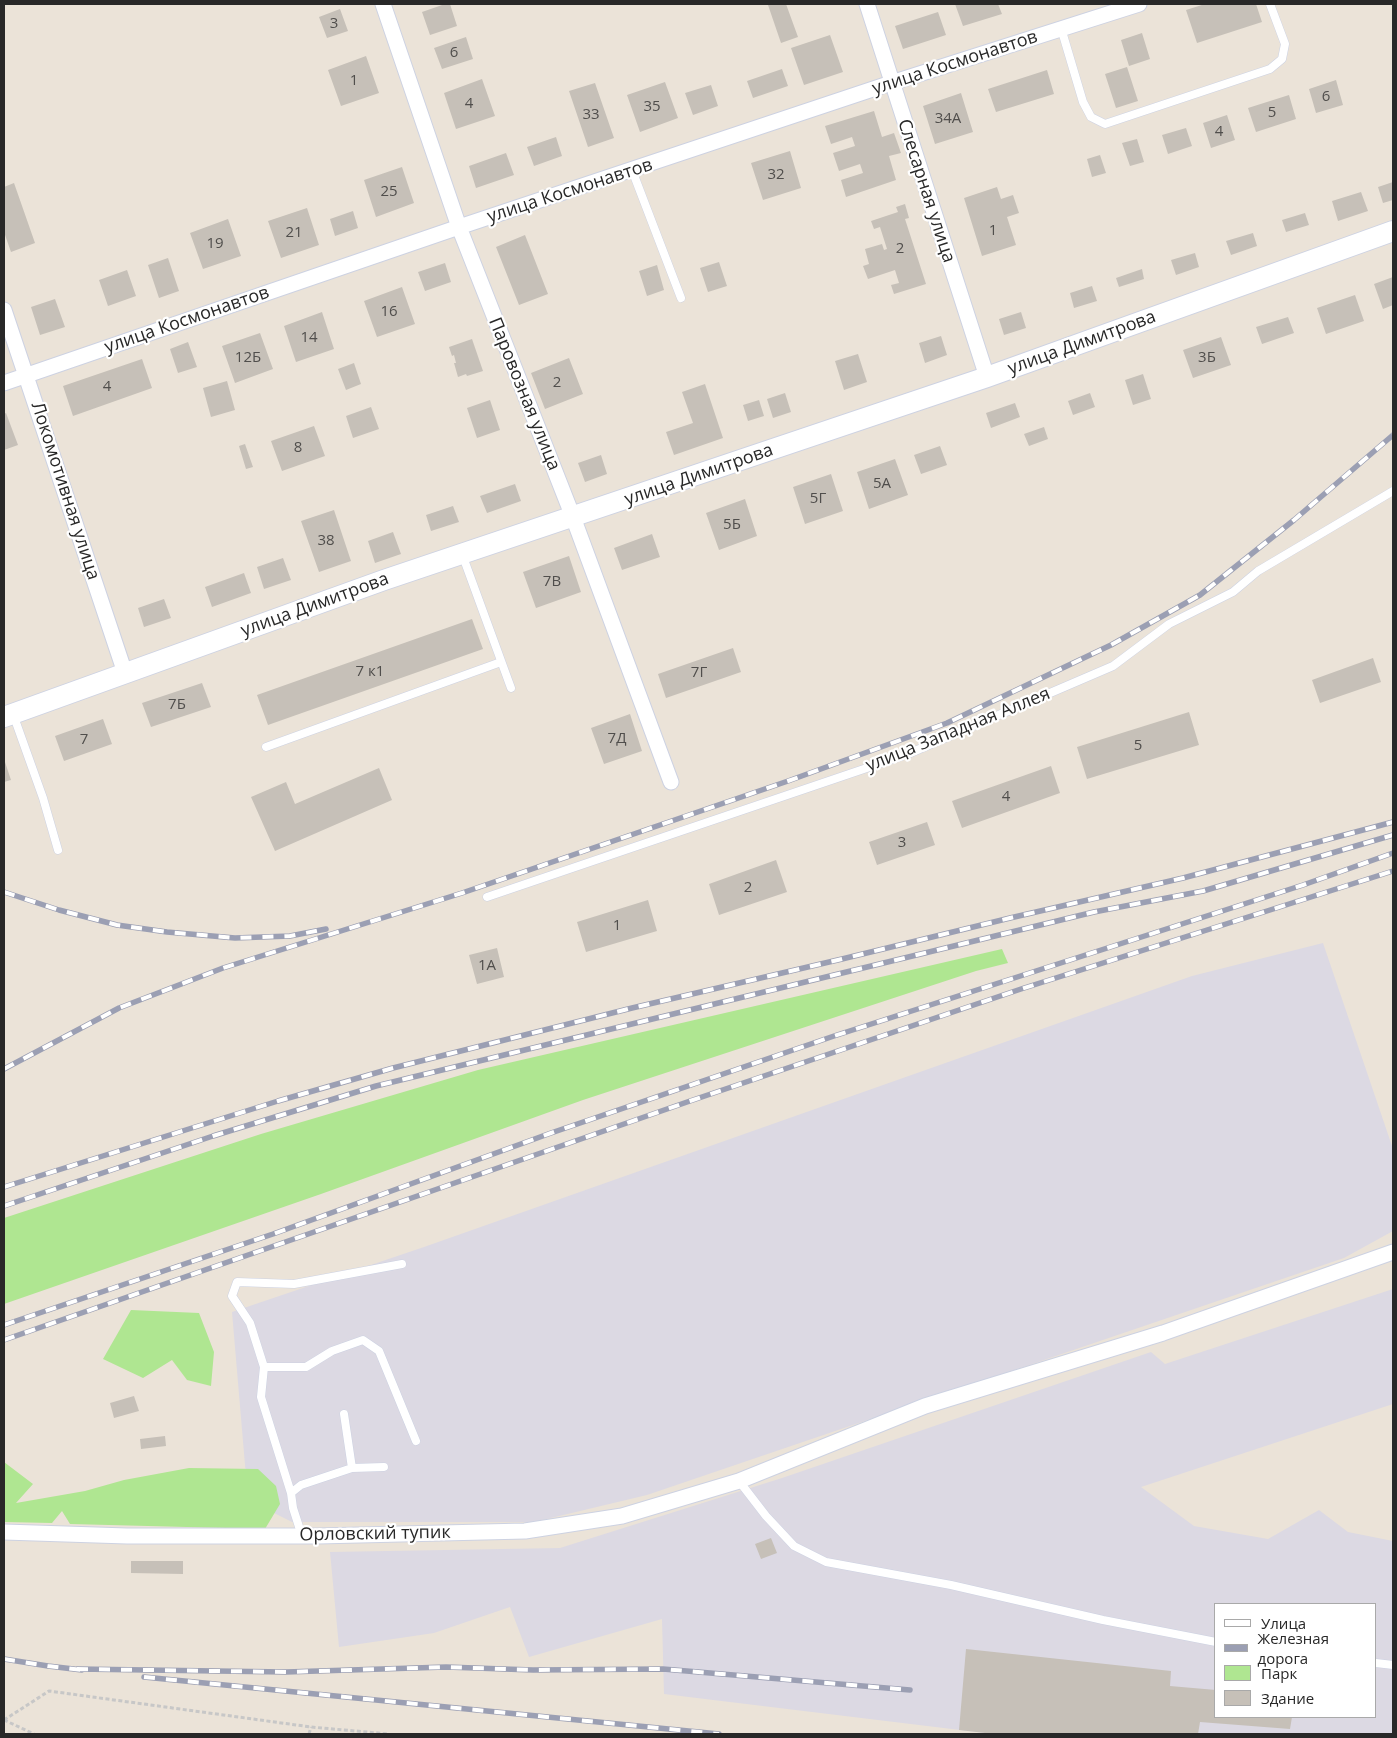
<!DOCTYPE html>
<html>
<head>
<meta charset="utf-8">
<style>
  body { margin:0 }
  #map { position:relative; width:1397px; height:1738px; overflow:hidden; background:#ebe3d8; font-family:"Open Sans",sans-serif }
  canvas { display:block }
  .frame { position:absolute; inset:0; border:5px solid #282828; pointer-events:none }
  .legend { position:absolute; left:1214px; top:1603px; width:162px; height:115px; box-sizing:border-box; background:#fff; border:1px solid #a9a9a9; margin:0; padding:6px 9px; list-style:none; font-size:15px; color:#282828 }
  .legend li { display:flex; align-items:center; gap:10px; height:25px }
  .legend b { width:25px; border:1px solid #a9a9a9 }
</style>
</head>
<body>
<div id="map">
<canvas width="1397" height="1738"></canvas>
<div class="frame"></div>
<ul class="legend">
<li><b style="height:6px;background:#fff"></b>Улица</li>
<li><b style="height:6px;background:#9b9fb3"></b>Железная дорога</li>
<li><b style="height:14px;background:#afe691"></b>Парк</li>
<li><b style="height:14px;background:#c6c0b8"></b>Здание</li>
</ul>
</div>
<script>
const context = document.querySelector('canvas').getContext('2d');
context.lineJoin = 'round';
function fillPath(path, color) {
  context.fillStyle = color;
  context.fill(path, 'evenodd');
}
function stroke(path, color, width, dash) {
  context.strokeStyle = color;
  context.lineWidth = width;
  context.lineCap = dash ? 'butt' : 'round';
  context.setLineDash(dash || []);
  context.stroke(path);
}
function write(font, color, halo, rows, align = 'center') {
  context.font = font + ' "Open Sans",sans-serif';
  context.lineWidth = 4.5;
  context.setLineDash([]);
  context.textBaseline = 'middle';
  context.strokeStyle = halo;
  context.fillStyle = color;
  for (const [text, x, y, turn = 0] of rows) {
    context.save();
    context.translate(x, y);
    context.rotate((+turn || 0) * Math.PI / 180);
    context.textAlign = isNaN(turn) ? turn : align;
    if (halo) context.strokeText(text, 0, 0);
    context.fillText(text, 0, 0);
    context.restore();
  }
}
const industrial = new Path2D(`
  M1323 943 1393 1149V1231L1344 1258 647 1495 534 1522H292L248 1500 232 1312 424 1247 1192 976Z
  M1393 1289V1404L1141 1487 1194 1526 1268 1539 1319 1510 1348 1532 1393 1541V1734H993L664 1694 662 1619 529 1657 510 1607 434 1633 339 1647 330 1552 560 1548 782 1478 1151 1352 1165 1364ZM1216 1604H1376V1717H1216Z`);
const green = new Path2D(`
  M1002 949 1008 963 976 971 583 1100 321 1194 4 1304V1218L261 1134 478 1070Z
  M131 1310 199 1313 214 1352 211 1386 187 1380 172 1360 143 1378 103 1359Z
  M4 1462 33 1484 16 1503 85 1491 124 1480 189 1468 258 1469 276 1486 280 1504 265 1529 70 1524 62 1511 52 1523 4 1522Z`);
const building = new Path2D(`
  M445 4H450L457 26 430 35 422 12Z
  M772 4H786L798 37 781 43 768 5Z
  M955 4H998L1002 14 963 26Z
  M1205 4H1256L1262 22 1197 43 1186 10Z
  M340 9 348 31 327 38 319 17Z
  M938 12 946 35 903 49 895 26Z
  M1142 33 1150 59 1129 66 1121 40Z
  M830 35 843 72 804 85 791 48Z
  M466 37 473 59 442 69 434 48Z
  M366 56 379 93 341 106 328 70Z
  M1127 67 1138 101 1116 108 1105 74Z
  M782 69 788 86 753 98 747 81Z
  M1047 70 1054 94 996 112 988 89Z
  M482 79 495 116 456 129 444 93Z
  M1336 80 1343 105 1316 113 1309 89Z
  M665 82 678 118 640 132 627 95Z
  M595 83 614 138 588 147 569 91Z
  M711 85 718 106 693 115 685 93Z
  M961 93 973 132 935 144 923 106Z
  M1289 95 1296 119 1256 132 1248 108Z
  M874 111 882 137 894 133 901 153 889 156 896 180 846 197 841 180 863 173 860 164 839 171 833 153 855 146 852 137 831 144 825 126Z
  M1227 115 1235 140 1211 148 1203 123Z
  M1186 128 1192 146 1168 154 1162 135Z
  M556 137 562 156 534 166 527 147Z
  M1137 139 1144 162 1130 166 1122 143Z
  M790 151 801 188 763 200 751 163Z
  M506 153 514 175 476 188 469 166Z
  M1100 155 1106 173 1092 177 1087 159Z
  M402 167 414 203 376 217 364 180Z
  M1393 182V200L1383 203 1378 187Z
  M14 183 35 243 11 252 4 232V187Z
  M997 187 1001 199 1013 195 1019 213 1007 217 1016 245 982 256 964 198Z
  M1361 192 1368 211 1338 221 1332 201Z
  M905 204 909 218 905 219 926 284 894 294 891 285 899 283 895 270 868 279 863 266 869 264 865 249 882 244 884 250 887 249 880 227 874 229 871 221 898 212 896 207Z
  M307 208 319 245 281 258 268 221Z
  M353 211 358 228 335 236 330 219Z
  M1305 213 1309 225 1286 232 1282 220Z
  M228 219 241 256 203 269 190 233Z
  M1253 233 1257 246 1231 255 1226 241Z
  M525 235 548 294 519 305 496 247Z
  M1195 253 1199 267 1176 275 1171 260Z
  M168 258 179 291 159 298 148 265Z
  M719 262 727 286 708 292 700 268Z
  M445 263 451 282 425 291 418 272Z
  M657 265 664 290 647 296 639 271Z
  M1142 269 1144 279 1119 287 1116 278Z
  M127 270 136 296 108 306 99 280Z
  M1393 277V305L1383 309 1374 284Z
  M1092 286 1097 301 1074 308 1070 293Z
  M402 287 415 324 377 337 364 301Z
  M1355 295 1364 321 1326 334 1317 308Z
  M55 299 65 327 40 335 31 307Z
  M322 312 334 349 296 362 284 326Z
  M1021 312 1026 328 1004 335 999 319Z
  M1288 317 1294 333 1262 344 1256 327Z
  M260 333 273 369 235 383 222 346Z
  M941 336 947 355 925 363 919 343Z
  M1221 337 1231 365 1193 378 1183 350Z
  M472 339 483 371 467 376 466 374 458 377 454 363H456L454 355 452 356 449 347Z
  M188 342 197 367 178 373 170 349Z
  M858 354 867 382 844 390 835 361Z
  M569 358 583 394 545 409 531 373Z
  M142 359 152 388 73 416 63 386Z
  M354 363 361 384 346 390 338 369Z
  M1143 374 1151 399 1133 405 1125 380Z
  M227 381 235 410 211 417 203 388Z
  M705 384 723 438 674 455 666 432 693 423 682 392Z
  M785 393 791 412 773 418 767 399Z
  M1090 393 1095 407 1073 415 1068 401Z
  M490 400 500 430 477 438 467 408Z
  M759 400 764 416 748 421 743 405Z
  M1015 403 1020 417 991 428 986 413Z
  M371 407 379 429 353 438 346 416Z
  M6 413 18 445 4 450V414Z
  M314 426 325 456 282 471 271 441Z
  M1044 427 1048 439 1029 446 1024 434Z
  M245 444 253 467 246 469 239 446Z
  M940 446 947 465 921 474 914 455Z
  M601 455 607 474 585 482 578 463Z
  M895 459 908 495 869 509 857 472Z
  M831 474 843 511 805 524 793 487Z
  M515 484 521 501 487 513 480 496Z
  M745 499 757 536 719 550 706 513Z
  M453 506 459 522 431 531 426 515Z
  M334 510 351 561 319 572 301 521Z
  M393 532 401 554 375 563 368 541Z
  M652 534 660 557 622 570 614 548Z
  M569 556 581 592 536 608 523 572Z
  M283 558 291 580 264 589 257 567Z
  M244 573 251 593 212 607 205 587Z
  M164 599 171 618 144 627 138 608Z
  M472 619 483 649 268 725 257 695Z
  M733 648 741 672 666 698 658 674Z
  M1373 658 1381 682 1320 703 1312 680Z
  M202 683 211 707 151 727 142 703Z
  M1189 712 1199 745 1087 779 1077 747Z
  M630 714 642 751 604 764 591 728Z
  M103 719 112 744 64 761 55 736Z
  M4 759 11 780 4 782Z
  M1051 766 1060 793 962 828 952 801Z
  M379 768 392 800 275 851 251 797 286 782 295 804Z
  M927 822 935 845 877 865 869 842Z
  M776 860 787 892 719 915 709 884Z
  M648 900 657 931 586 952 577 922Z
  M497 948 504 977 477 984 469 955Z
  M134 1396 139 1411 114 1418 110 1403Z
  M165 1436 166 1446 141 1449 140 1439Z
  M771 1538 777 1553 761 1559 755 1544Z
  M131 1561H183V1574L131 1573Z
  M966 1649 1171 1671 1170 1686 1216 1690V1717H1292L1290 1729 1200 1722 1198 1734H994L959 1730Z`);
const path = new Path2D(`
  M4 1720 49 1691 311 1727 389 1734
  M4 1720 34 1734
  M309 1734 311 1727`);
const lane = new Path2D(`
  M1061 28 1083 102 1091 117 1105 124 1270 69 1282 59 1285 44 1270 4
  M632 170 681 298
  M462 554 511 688
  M13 714 43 798 58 850
  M266 747 501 662
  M487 897 908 754 1113 666 1169 624 1233 592 1258 571 1393 491
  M264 1367 250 1323 232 1296 237 1282 294 1284 402 1264
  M352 1468 384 1467
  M739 1481 766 1516 794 1546 826 1562 951 1585 1103 1620 1216 1642
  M291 1493 261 1397 264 1367H306L332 1351 363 1340 379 1351 416 1441
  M302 1536 293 1508 291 1493 301 1485 352 1468 344 1414
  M1376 1663 1393 1665`);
const street = new Path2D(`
  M383 4 459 227 573 517 671 782
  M867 4 987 377
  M4 310 125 673
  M4 383 459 227 891 83 1139 4
  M4 1532 127 1536H318L525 1531 622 1516 739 1481 925 1406 1163 1333 1393 1252`);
const secondary = new Path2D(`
  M4 717 384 580 987 377 1393 231`);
const rail = new Path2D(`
  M4 892 59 910 117 925 167 932 235 938 290 936 326 929
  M4 1069 119 1008 223 968 462 893 788 781 947 723 1111 645 1200 595 1294 520 1393 435
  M4 1187 278 1101 393 1068 632 1008 842 959 1010 918 1183 878 1393 822
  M4 1206 213 1136 376 1086 1094 912 1203 891 1393 835
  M4 1325 273 1234 551 1133 834 1036 1303 885 1393 853
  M4 1340 690 1101 1021 989 1393 871
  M4 1659 48 1666 82 1670
  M77 1669 286 1672 446 1667 533 1670 663 1669 910 1690
  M144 1677 719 1734`);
const numberNames = [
  ["3",334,24],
  ["6",454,53],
  ["1",354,81],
  ["6",1326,97],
  ["4",469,104],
  ["35",652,107],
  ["5",1272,113],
  ["33",591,115],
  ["34А",948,119],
  ["4",1219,132],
  ["32",776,175],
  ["25",389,192],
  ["1",993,231],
  ["21",294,233],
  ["19",215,244],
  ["2",900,249],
  ["16",389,312],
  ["14",309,338],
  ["12Б",248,358],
  ["3Б",1207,358],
  ["2",557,383],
  ["4",107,387],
  ["8",298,448],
  ["5А",882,484],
  ["5Г",818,499],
  ["5Б",732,525],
  ["38",326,541],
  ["7В",552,582],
  ["7 к1",370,672],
  ["7Г",699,673],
  ["7Б",177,705],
  ["7Д",617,739],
  ["7",84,740],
  ["5",1138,746],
  ["4",1006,797],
  ["3",902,843],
  ["2",748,888],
  ["1",617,926],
  ["1А",487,966]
];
const streetNames = [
  ["улица Космонавтов",955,63,-18],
  ["улица Космонавтов",570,191,-18],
  ["Слесарная улица",926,191,72],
  ["улица Космонавтов",187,320,-19],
  ["улица Димитрова",1082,343,-20],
  ["Паровозная улица",524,394,68],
  ["улица Димитрова",699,475,-19],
  ["Локомотивная улица",65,491,72],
  ["улица Димитрова",315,605,-20],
  ["улица Западная Аллея",958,730,-22],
  ["Орловский тупик",375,1534,-1]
];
fillPath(industrial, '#dcd9e3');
fillPath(green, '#afe691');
fillPath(building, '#c6c0b8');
stroke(lane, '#cdd2e2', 9);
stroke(street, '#cdd2e2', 17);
stroke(secondary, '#cdd2e2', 22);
stroke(path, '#c7c7c7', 3, [4, 2.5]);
stroke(lane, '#fff', 8);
stroke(street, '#fff', 15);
stroke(secondary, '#fff', 20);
stroke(rail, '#9b9fb3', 5.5);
stroke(rail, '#fff', 4, [11]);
write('15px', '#504e4c', null, numberNames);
write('18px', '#282828', '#fff', streetNames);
</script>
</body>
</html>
